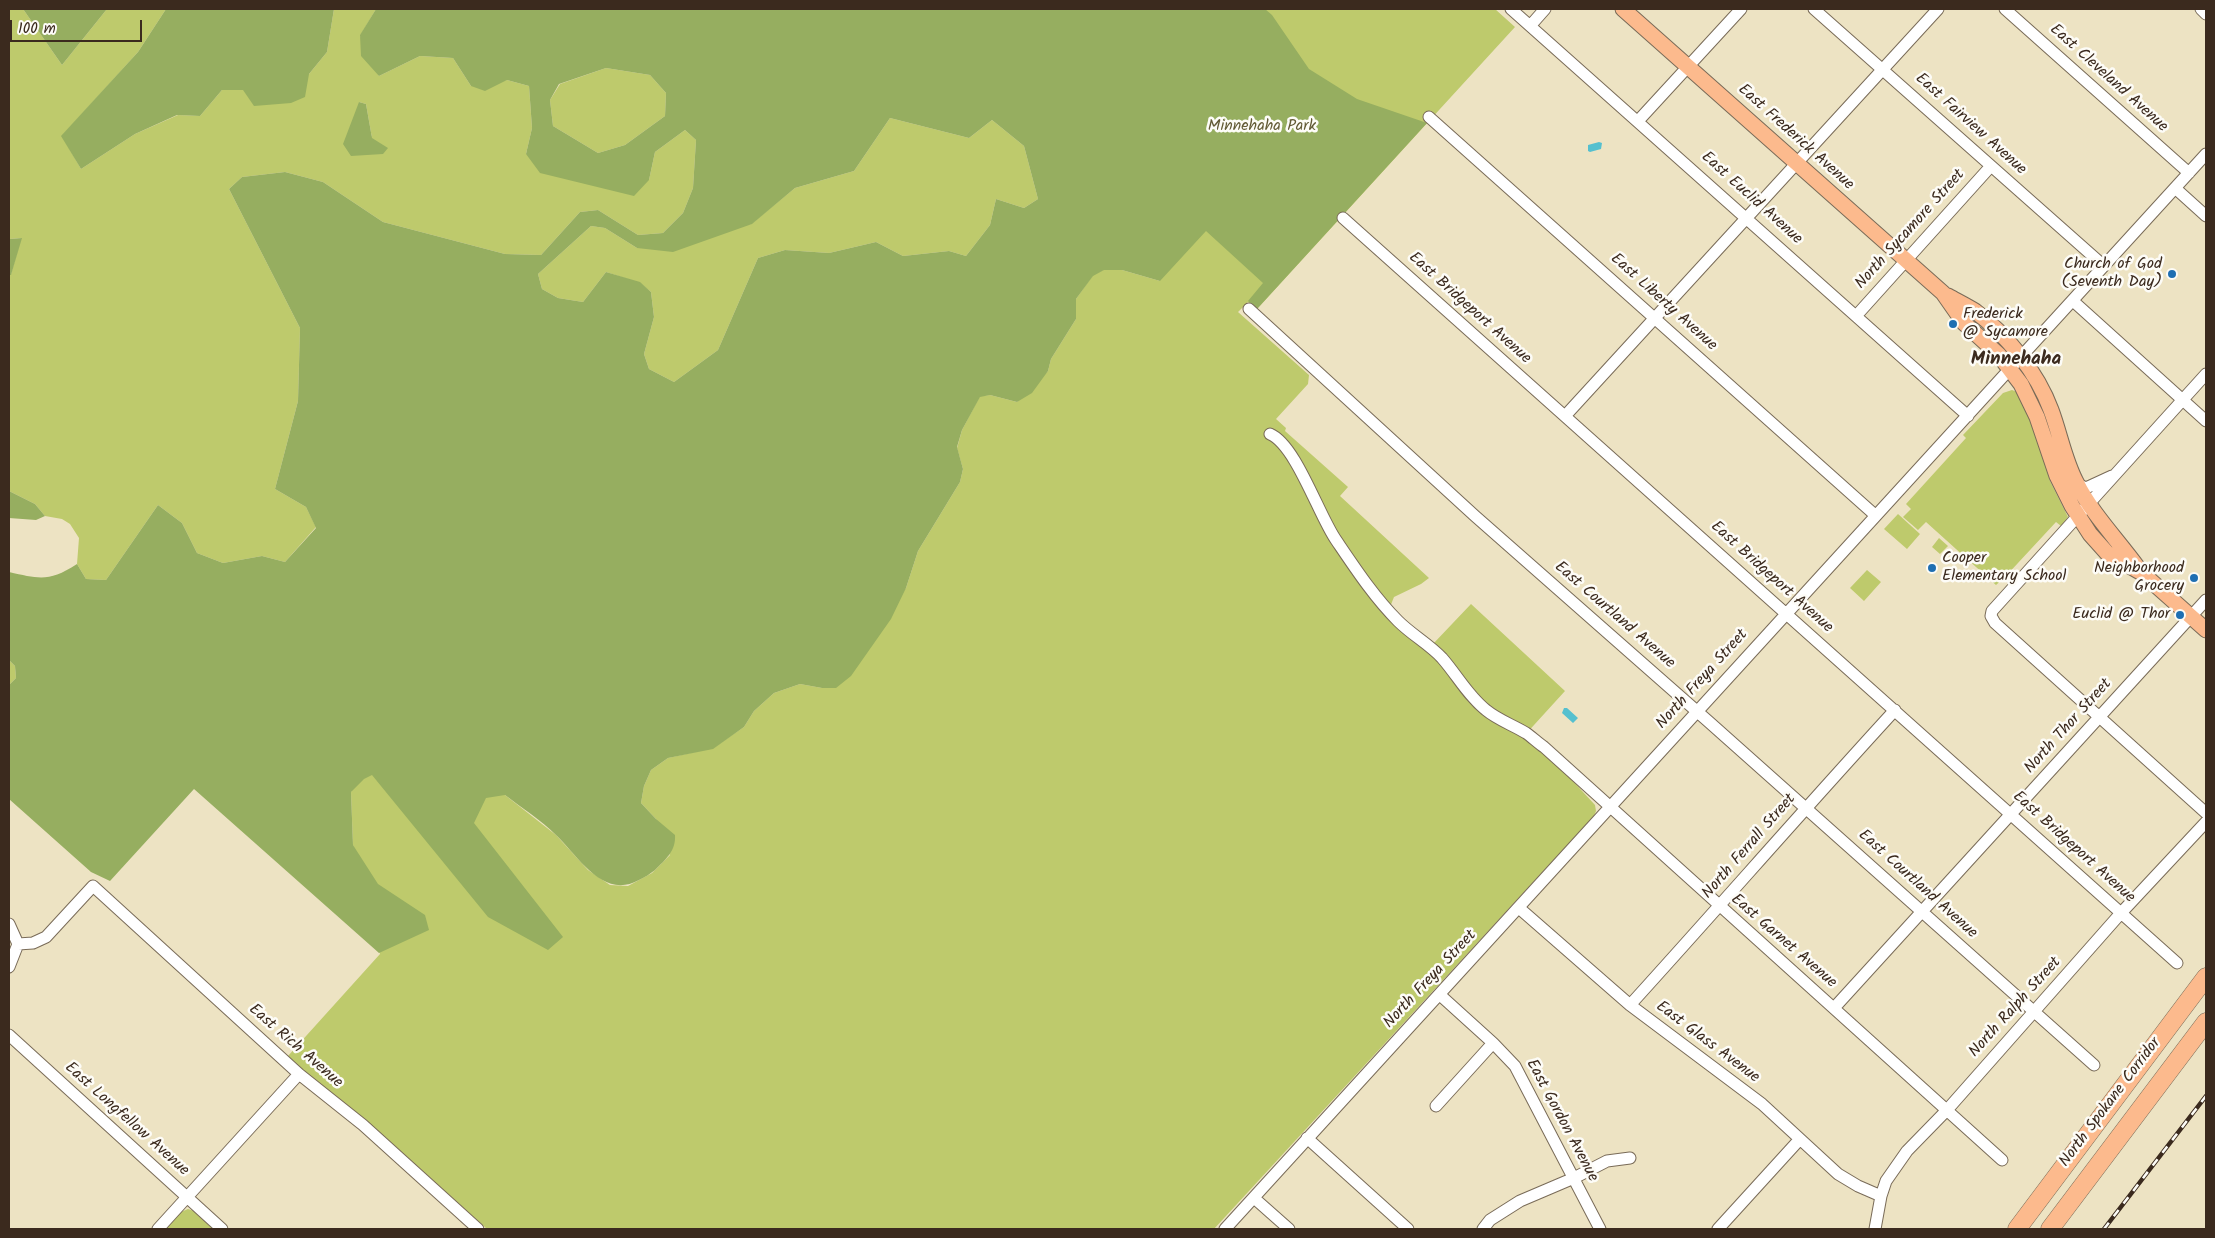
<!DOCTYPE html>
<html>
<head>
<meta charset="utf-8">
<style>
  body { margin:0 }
  #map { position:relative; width:2215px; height:1238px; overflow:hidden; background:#ede3c3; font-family:Kalam,sans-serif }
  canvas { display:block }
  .frame { position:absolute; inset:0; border:10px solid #3b2a1e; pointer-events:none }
  .scale { position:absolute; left:10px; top:20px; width:132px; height:22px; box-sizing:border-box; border:2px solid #3b2a1e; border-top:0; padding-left:6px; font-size:15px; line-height:18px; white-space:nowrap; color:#3b2a1e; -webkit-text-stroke:4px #fdfcf7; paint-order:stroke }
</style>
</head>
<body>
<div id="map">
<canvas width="2215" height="1238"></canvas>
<div class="frame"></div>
<div class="scale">100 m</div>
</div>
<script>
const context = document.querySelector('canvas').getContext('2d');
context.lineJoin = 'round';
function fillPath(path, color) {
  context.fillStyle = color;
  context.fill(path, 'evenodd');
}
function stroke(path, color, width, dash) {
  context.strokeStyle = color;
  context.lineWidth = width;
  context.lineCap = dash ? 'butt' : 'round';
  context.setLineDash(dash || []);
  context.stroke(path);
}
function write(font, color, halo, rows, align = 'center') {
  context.font = font + ' Kalam,sans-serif';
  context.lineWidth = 5;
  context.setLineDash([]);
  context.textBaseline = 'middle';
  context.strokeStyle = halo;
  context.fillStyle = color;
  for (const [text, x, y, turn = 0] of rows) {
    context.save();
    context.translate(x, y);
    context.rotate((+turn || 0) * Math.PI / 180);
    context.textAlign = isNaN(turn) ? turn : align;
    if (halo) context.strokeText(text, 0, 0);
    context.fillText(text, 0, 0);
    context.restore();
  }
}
const green = new Path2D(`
  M9 9H23L62 65 107 9H166L138 52 62 136 81 169 135 134 178 115 200 116 222 90H243L309 74 327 52 334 9H376L360 36 379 76 420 56 453 58 471 86 507 80 529 86 532 128 526 154 649 180 655 152 685 130 696 140 693 188 683 213 663 233 638 235 598 210 580 212 541 255 505 254 383 222 323 182 285 172 242 177 229 189 300 328 298 401 275 489 306 507 316 527 285 562 262 556 223 563 197 553 182 523 158 505 106 580 86 579 77 564 79 538 70 524 62 519 45 516 35 504 9 491V275L11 274 21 238 9 239ZM359 102 366 104 372 138Z
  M891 9H1495L1515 27 1257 309 1248 302 1238 312 1309 375 1308 384 1276 419 1286 428 1285 431 1348 487 1340 496 1429 578 1421 584 1394 597 1390 607 1433 644 1471 604 1565 691 1524 736 1571 779 1595 805 1596 811 1594 816 1214 1229H487L386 1138 314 1080 288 1056 380 954 353 845 351 792 373 747 505 795 556 835 588 870 610 885 628 886 652 873 670 855 656 819 641 803 644 786 651 770 668 758 713 748 744 727 754 711 774 693 800 684 822 688 906 588 918 551 960 482 963 469 957 448 962 430 980 396 990 395 1017 402 1048 371 1051 359 1076 319V299L1093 275 1103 270H1122L1160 281Z
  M606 68 650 75 666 93 665 116 625 145 598 153 553 126 550 100 560 84Z
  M890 118 969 138 992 120 1024 146 1038 199 1024 208 996 199 990 225 966 256 949 251 903 256 876 242 829 253 785 250 758 258 718 350 674 382 649 369 644 354 654 317 651 292 640 283 606 272 583 302 558 298 542 289 538 274 591 226 605 228 637 248 751 224 795 188 854 171Z
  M2012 390 2017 392 2033 421 2050 481 2068 517 2061 526 2056 522 2005 577 1996 585 1926 522 1918 530 1903 517 1911 509 1906 504 1966 438 1963 435 2003 393Z
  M1898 514 1920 534 1907 549 1884 529Z
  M1939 538 1948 546 1940 554 1932 547Z
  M1950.5 575a5.5 5.5 0 1 1 11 0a5.5 5.5 0 1 1-11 0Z
  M1867 570 1881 582 1864 601 1850 588Z
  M9 660 15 666 16 678 9 685Z
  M188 1209 194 1211 213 1229H165L181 1212Z`);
const forest = new Path2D(`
  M23 9H107L62 65Z
  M166 9H334L327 52 309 74 305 97 291 103 254 106 243 90H222L200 116 177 115 135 134 81 169 61 136 138 52Z
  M376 9H1265L1272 15 1309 69 1357 99 1427 123 1257 309 1248 301 1263 283 1206 231 1160 281 1122 270H1104L1093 276 1076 299V319L1051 359 1048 371 1032 393 1017 402 990 395 980 397 962 430 957 447 963 469 960 482 918 551 906 588 891 619 851 676 836 688H822L800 684 774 693 754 711 744 727 713 749 668 758 651 770 644 786 641 803 656 819 675 835C676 851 666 859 655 870 650 874 645 877 639 880 603 900 579 857 556 835 541 820 522 808 505 795L486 798 474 823 563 937 548 950 488 917 372 775 364 779 351 792 353 845 378 884 425 915 429 930 379 953 194 789 110 881 91 872 9 799V685L16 678 15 666 9 660V572C40 579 49 582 77 564L86 579 106 580 158 505 182 523 197 553 223 563 262 556 285 562 316 528 306 507 275 489 298 401 300 328 229 189 242 177 285 172 323 182 383 222 505 254 541 255 580 212 598 210 638 235 663 233 683 213 693 188 696 140 685 130 655 152 649 180 634 196 540 173 526 154 532 128 529 86 507 80 485 91 471 86 453 58 420 56 379 76 361 56 360 35ZM606 68 650 75 666 93 665 116 625 145 598 153 553 126 550 100 559 84ZM890 118 969 138 992 120 1024 146 1038 199 1024 208 996 199 990 225 966 256 949 251 903 256 876 242 829 253 785 250 758 258 718 350 674 382 649 369 644 354 654 317 651 292 640 282 606 272 583 302 558 298 542 289 538 274 591 226 605 228 637 248 673 252 752 224 795 188 854 171Z
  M359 102 366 104 372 138 388 148 383 154 351 156 343 144Z
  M22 238 11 275H9V239Z
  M9 491 35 504 45 516 36 520 9 518Z`);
const water = new Path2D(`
  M1599 142 1602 143 1601 149 1590 152 1588 151V145Z
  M1564 708H1567L1578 718 1573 723 1562 713Z`);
const minor = new Path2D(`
  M1511 9 1968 416
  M1814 9 2104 266
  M2005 9 2189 173
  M2201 9 2206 14
  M1530 26 1545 9
  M1429 117 1875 515
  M1638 121 1741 9
  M2175 188 2206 216
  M1343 218 2177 963
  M2073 301 2206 421
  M1249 309 1475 516 1709 722 2094 1065
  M1856 316 1991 166
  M2206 374 1992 611 1991 616 1995 623 2206 813
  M1565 416 1938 9
  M1270 434C1296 445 1319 516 1336 540 1355 568 1374 597 1398 621 1412 635 1429 644 1442 658 1457 675 1468 696 1486 710 1498 720 1513 725 1526 733 1532 737 1538 743 1544 747L2002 1160
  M2077 484 2086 488 2112 476
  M1519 908 1630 1005 1762 1104 1838 1174 1858 1186 1881 1196
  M9 924 18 944
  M18 944 33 943 46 937 93 886 299 1074 363 1125 478 1229
  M9 967 18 944
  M1440 995 1493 1043 1515 1066 1600 1229
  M1630 1005C1719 907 1806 807 1895 710
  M1834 1008 2206 600
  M9 1035 222 1229
  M1436 1106 1493 1043
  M1307 1138 1408 1229
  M1254 1198 1289 1229
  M158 1229 299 1074
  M1225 1229 2206 154
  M1483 1229 1490 1220 1520 1201 1574 1178 1607 1161 1630 1158
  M1718 1229 1800 1139
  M1875 1229 1881 1196 1886 1181 1907 1151 1947 1110 2121 913 2206 822`);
const major = new Path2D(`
  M1623 9 1943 293 1964 323 1999 355 2021 384 2037 417 2057 476 2072 506 2090 534 2107 553 2142 573 2206 630
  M1948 296C1957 301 1967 306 1975 311 2007 335 2037 372 2051 410 2060 434 2064 459 2076 482 2092 514 2117 539 2138 568`);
const highway = new Path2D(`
  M2017 1229 2206 977
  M2050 1229 2206 1022`);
const rail = new Path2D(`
  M2104 1229 2206 1096`);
const markers = [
  [2172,274,5,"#1f6fb2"],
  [1953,324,5,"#1f6fb2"],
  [1932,568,5,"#1f6fb2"],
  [2194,578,5,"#1f6fb2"],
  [2180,615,5,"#1f6fb2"]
];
const streetNames = [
  ["East Cleveland Avenue",2108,79,42],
  ["East Fairview Avenue",1970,125,42],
  ["East Frederick Avenue",1795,138,42],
  ["East Euclid Avenue",1751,199,42],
  ["North Sycamore Street",1911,230,-48],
  ["East Liberty Avenue",1663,303,42],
  ["East Bridgeport Avenue",1469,309,42],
  ["East Bridgeport Avenue",1771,578,42],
  ["East Courtland Avenue",1614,616,41],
  ["North Freya Street",1703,680,-48],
  ["North Thor Street",2069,727,-48],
  ["North Ferrall Street",1750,847,-49],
  ["East Bridgeport Avenue",2073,848,42],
  ["East Courtland Avenue",1917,885,42],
  ["East Garnet Avenue",1783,942,41],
  ["North Freya Street",1431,980,-47],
  ["North Ralph Street",2016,1008,-48],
  ["East Glass Avenue",1707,1043,37],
  ["East Rich Avenue",295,1047,41],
  ["North Spokane Corridor",2111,1103,-53],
  ["East Longfellow Avenue",126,1120,42],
  ["East Gordon Avenue",1561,1121,62]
];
const parkNames = [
  ["Minnehaha Park",1262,127]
];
const poiNames = [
  ["Church of God",2162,265],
  ["(Seventh Day)",2162,283],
  ["Frederick",1963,315,"left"],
  ["@ Sycamore",1963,333,"left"],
  ["Cooper",1942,559,"left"],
  ["Elementary School",1942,577,"left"],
  ["Neighborhood",2184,569],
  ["Grocery",2184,587],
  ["Euclid @ Thor",2170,615]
];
const quarterNames = [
  ["Minnehaha",2016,361]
];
fillPath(green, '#beca6c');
fillPath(forest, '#96ae60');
fillPath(water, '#55c0cf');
stroke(minor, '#796b58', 13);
stroke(major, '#796b58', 17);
stroke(highway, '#796b58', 19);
stroke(minor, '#fff', 11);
stroke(major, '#fcba8d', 15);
stroke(highway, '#fcba8d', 18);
stroke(rail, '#3b2a1e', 4.5);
stroke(rail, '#fdfcf7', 2.5, [8]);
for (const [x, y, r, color] of markers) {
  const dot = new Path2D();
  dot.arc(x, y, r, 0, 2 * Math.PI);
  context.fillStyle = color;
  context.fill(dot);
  stroke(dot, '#fdfcf7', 2);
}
write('16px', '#3b2a1e', '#fdfcf7', streetNames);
write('16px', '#625a35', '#fdfcf7', parkNames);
write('16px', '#3b2a1e', '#fdfcf7', poiNames, 'right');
write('bold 19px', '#3b2a1e', '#fdfcf7', quarterNames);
</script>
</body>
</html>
